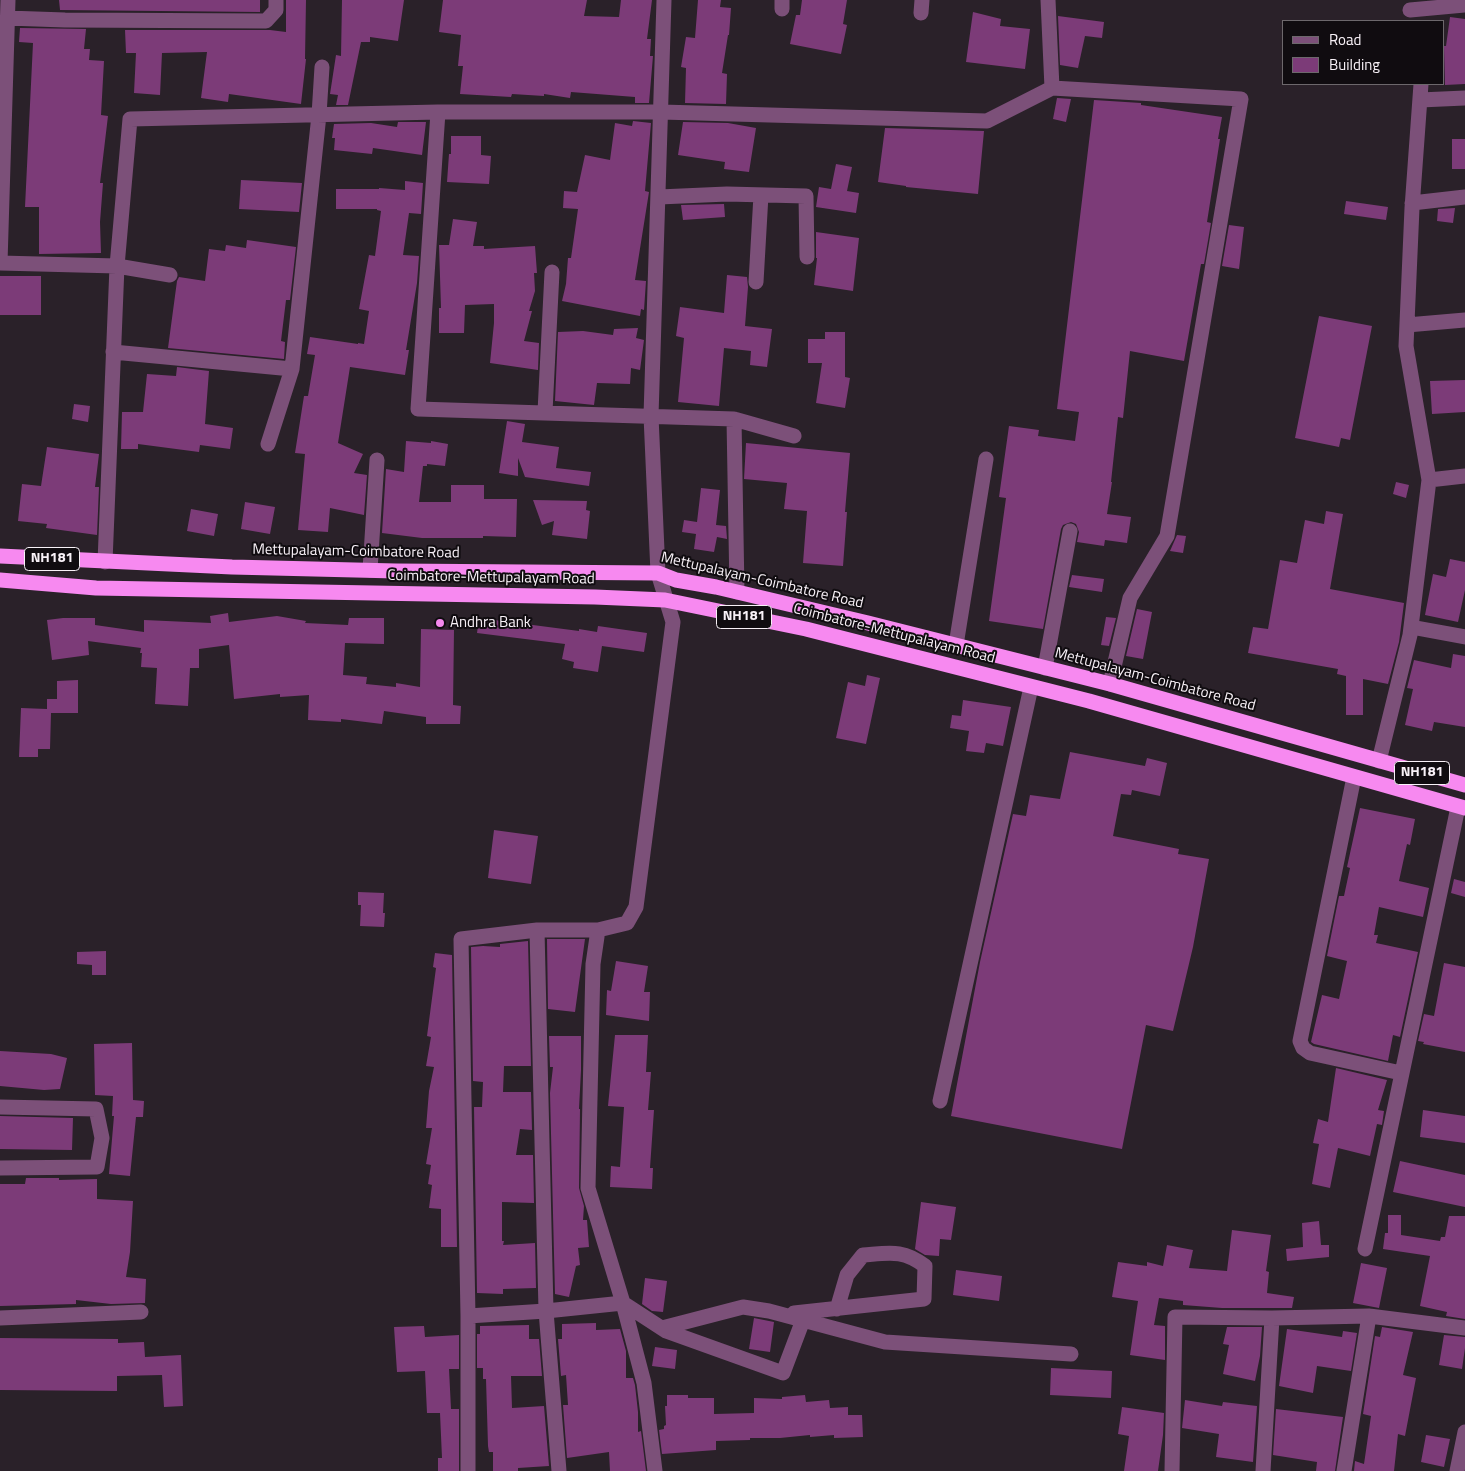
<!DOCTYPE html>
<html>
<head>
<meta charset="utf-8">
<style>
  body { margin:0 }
  #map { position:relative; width:1465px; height:1471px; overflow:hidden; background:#2a2129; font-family:"Titillium Web",sans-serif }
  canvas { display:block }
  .legend { position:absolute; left:1282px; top:20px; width:162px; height:65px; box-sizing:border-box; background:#100c10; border:1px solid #6d686c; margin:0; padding:6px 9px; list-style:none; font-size:15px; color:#f8f1f7 }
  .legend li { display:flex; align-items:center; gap:10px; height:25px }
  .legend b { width:25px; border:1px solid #6d686c }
</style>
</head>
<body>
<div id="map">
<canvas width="1465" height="1471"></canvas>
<ul class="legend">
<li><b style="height:6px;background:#7c5079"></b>Road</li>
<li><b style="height:14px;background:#7c3b78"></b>Building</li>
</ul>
</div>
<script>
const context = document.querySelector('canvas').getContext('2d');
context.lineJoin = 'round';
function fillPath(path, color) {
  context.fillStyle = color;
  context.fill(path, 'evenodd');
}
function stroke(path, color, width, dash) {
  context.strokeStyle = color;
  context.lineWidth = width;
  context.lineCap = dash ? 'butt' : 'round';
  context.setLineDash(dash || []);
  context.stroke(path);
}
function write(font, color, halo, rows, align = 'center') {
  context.font = font + ' "Titillium Web",sans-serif';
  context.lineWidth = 4;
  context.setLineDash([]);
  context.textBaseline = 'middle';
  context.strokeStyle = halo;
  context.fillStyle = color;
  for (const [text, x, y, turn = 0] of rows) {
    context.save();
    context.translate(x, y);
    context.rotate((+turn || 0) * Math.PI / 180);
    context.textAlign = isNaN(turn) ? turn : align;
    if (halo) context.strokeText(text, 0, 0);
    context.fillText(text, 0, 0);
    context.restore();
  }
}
const building = new Path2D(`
  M59 0H260V12L60 10Z
  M286 0H306L305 59H306L301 104 229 94 228 102 201 98 207 52 162 53 160 95 134 93 136 53H126L125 30H270L286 32Z
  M342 0H404L398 41 370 37V42H361L348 105H336L338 95 330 94 336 55 341 56Z
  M443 0H587L584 16 619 17 621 0H652L647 39H651L650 56H653L649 103H635V97L571 92 570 98 544 94V96L512 94 511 97 460 94 463 66H458L461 35 439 32Z
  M698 0H721L720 7 731 8 729 35H728L722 73 727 74 726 104 685 103 686 68 681 67 686 37 695 38Z
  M802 0H847L843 24 847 25 841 54 790 44 796 15H800Z
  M973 12 1001 19 1000 26 1030 29 1025 69 966 62Z
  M1058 16 1104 22 1102 38 1085 36 1078 68 1060 65Z
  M1450 17 1465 19V84L1445 85 1444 46H1446Z
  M20 28 86 29 84 49H90L89 60 104 61 101 115 108 116 100 183H103L100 222 101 253 39 254V207H25L33 43 19 42Z
  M1057 98 1071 99 1066 122 1053 119Z
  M1094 100 1141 103V105L1222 117 1218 139H1220L1207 222 1211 223 1204 264H1201L1184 361 1130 351 1123 418 1118 417 1111 482H1112L1107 514 1131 517 1127 543 1105 540 1104 546 1077 542 1079 532 1076 524 1071 522 1063 525 1061 529 1043 629 989 621 1006 498 999 497 1009 426 1039 430 1038 436 1075 441 1079 412 1057 409Z
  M633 121 651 123 645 191 649 192 635 280 646 281 644 310 641 309 640 316 562 301 566 284 568 258H571L578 209 563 208 564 191 577 192 585 155 610 160 615 123 632 126Z
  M398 122H426L422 155 373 148 372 154 334 150 335 138H332L334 124 371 123 397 127Z
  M683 122 728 123 756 128 749 172 724 169 725 162 678 155Z
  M885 128 984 131 978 194 906 187V186L878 182Z
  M451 136H481V155L491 156 489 184 447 182 449 154H451Z
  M1452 139H1465V169H1452Z
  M836 164 852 167 847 191 859 193 856 213 816 207 819 187 831 189Z
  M241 180 302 183 299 212 239 209Z
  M405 181 423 183 421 214 409 213 403 255 419 256 417 283 406 350H409L405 375 350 367 338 443 363 454 354 473 367 475 364 515 330 508 328 532 298 530 305 454 295 453 304 396H308L315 355 307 354 310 337 358 344V343L364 344 369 311 359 309 369 255 375 256 381 211 377 210V209H336V189H379V188L405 190Z
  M1346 201 1388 207 1386 220 1344 214Z
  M724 204 725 217 683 220 681 205Z
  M1455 208 1453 223 1437 221 1438 209Z
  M453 219 477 222 473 246H484V249L535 246 537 273H534L535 291 529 311H532L524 341 539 343 538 370 490 363 494 323V304L465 305 464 333H439V308H441L439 245H449Z
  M1229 225 1244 227 1239 269 1222 266Z
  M816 232 859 238 853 291 814 285 817 258H816Z
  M247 240 296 247 290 300H286L281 341 285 342 284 359 168 348 177 281 179 277 205 281 209 249 225 251 226 245 246 248Z
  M727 275 747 277 748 287 745 326 772 329 767 367 750 365 751 351 724 348 719 406 678 402 684 338 676 336 680 307 724 313Z
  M0 276H41V315H0Z
  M1319 316 1372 326 1350 440 1341 438 1339 447 1295 438Z
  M638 328 636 338 644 340 640 370 631 368 630 384 597 383 594 405 555 401 558 332 583 331 613 335 614 329Z
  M825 332H845V377L850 378 845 408 816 403 822 363H808V339H825Z
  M177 367 209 371 205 424 233 428 230 449 200 445 199 452 138 444V449H121L122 412H143L147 374 176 376Z
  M1465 380V412L1432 414 1430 381Z
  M74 404 90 406 88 422 72 419Z
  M507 421 525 424 522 442 559 447 556 468 591 472 589 486 525 477 518 458V476L499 473Z
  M406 441 431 443V441L448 444 445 466 427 464V466H423L419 502H451V485H484V499H517L516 537 483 536V538H422L382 533 386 469 404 472Z
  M746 443 850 453 845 512H847L843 566 803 563 807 511 784 509 787 483 744 479Z
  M47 447 99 454 95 487H99L97 535 46 528 47 524 18 521 22 484 41 486Z
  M1396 482 1409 485 1406 498 1393 494Z
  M701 488 720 490 716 525 726 526 727 539 717 537 714 552 694 549 696 534 682 532 684 520 697 522Z
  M533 500 587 501 586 510 590 511 587 539 552 535 554 521 542 525Z
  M245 502 275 507 270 534 241 529Z
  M191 509 218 514 214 536 187 531Z
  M1326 511 1343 514 1330 589 1404 603 1399 642 1388 684 1363 679V715H1346V676L1337 674 1338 669 1248 653 1253 627 1268 629 1280 560 1297 563 1305 520 1324 524Z
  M1177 535 1186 536 1183 553 1170 551Z
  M1450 559 1465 562V590L1458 622 1425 615 1433 574 1446 577Z
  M1072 575 1104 579 1102 592 1069 587Z
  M1137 609 1152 612 1143 659 1126 656Z
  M228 613 229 622 277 616 306 621 305 623 348 625 349 618H384V644L345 643 343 675 367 677 366 684 396 687V683L420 687 421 629 454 630 453 705 461 706 460 724H426V717L384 711 382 724 341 719V722L308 720 309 695 280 697V694L234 699 229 645 199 649V668H190L188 706 155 704 157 668 141 667 142 653H140L141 648 88 641 89 655 52 660 47 620 63 618H95V625L144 632V620L211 623 210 616Z
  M1106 617 1116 618 1109 646 1101 645Z
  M479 618 579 631V629L597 632 598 626 647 633 644 652 602 646 598 672 573 668 574 662 562 659 565 644 477 633Z
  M1453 654 1465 656V727L1434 722 1432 731 1405 725 1413 689 1407 688 1414 660 1451 668Z
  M867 675 880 678 866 744 836 738 848 682 865 686Z
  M78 680V713H51L50 749H38V757H19L21 708 47 709V699H57V681Z
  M963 700 1011 707 1003 746 986 743 984 753 966 751 969 731 950 728 952 715 961 716Z
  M1070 752 1145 766 1147 758 1167 763 1160 796 1132 790 1131 795 1121 794 1113 836 1179 849 1178 854 1209 859 1193 947 1173 1031 1146 1025 1122 1149 951 1116 980 962 1013 814 1026 816 1030 795 1060 799Z
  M1360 808 1415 819 1410 845 1407 844 1399 881 1429 888 1423 917 1379 907 1374 935H1378L1376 943 1418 952 1400 1037 1393 1035 1388 1061 1314 1044 1311 1042 1322 995 1339 999 1347 961 1327 956 1339 896H1344L1350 868 1347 867Z
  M494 830 538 836 531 884 488 878Z
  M1454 879 1465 882V897L1451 893Z
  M358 892 384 893 383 913H385L384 927 360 926 361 905H358Z
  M547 939H585L575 1012 548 1009Z
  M528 941 531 1066H504L503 1092H531L532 1130 520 1129 516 1155H533L534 1203 502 1202V1241H504L503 1245 535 1243 536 1288 503 1289V1294L477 1293 474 1107H482L483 1082 473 1081 471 947 483 946 500 947V944Z
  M106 951V975H92V965L77 964V952Z
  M435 953 452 955 457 1247H441V1209L429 1208 432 1185 428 1184 431 1165 426 1164 432 1128H426L429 1091 434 1067 426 1066 431 1037 427 1036 436 968 433 967Z
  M616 961 648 966 644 992H650L649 1021 606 1015 607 990 611 991Z
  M1444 963 1465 967V1052L1423 1044 1424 1042 1418 1041 1424 1014 1434 1016Z
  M615 1035H648L646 1072H651L648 1110H654L650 1168H653L652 1189 610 1187 611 1166 620 1167 624 1107 608 1106Z
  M549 1036H581V1070L579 1109H580L579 1188 584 1206 583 1220H587L589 1247 578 1248 580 1265 576 1266 569 1297 555 1294 550 1093 553 1067H550Z
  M132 1043 133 1100 144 1101 143 1117H136L130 1176 109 1174 114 1116H112L113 1096 95 1095 94 1044Z
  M0 1051 51 1054 67 1058 60 1089 44 1090 0 1086Z
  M1336 1068 1387 1080 1378 1110 1384 1111 1382 1125 1377 1124 1370 1156 1338 1148 1330 1188 1312 1184 1319 1144 1313 1143 1318 1119 1328 1122Z
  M1423 1110 1465 1116V1143L1420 1137Z
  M0 1116 73 1118 72 1150 0 1149Z
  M1400 1161 1465 1175V1207L1393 1192Z
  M26 1178H59V1180L97 1179V1199L133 1201 130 1252 126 1277 146 1279 145 1303 111 1304 76 1300V1304L0 1306V1184H25Z
  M921 1202 956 1207 951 1240 940 1239 939 1256 925 1255 915 1249Z
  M1388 1215H1401V1235L1440 1241 1441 1237H1445L1449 1216H1465V1319L1446 1316 1447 1312 1420 1306 1430 1256 1383 1249 1385 1233H1388Z
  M1319 1221 1321 1245H1329V1257L1287 1261 1286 1249 1303 1247 1302 1223Z
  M1232 1230 1271 1235 1266 1271 1269 1272 1267 1293 1294 1297 1292 1308H1222L1183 1305V1301L1159 1298 1154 1325 1165 1326V1360L1130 1355 1138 1301 1112 1297 1118 1262 1147 1266V1262L1163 1266 1167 1245 1193 1250 1189 1268 1227 1271Z
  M1361 1263 1387 1268 1379 1308 1353 1303Z
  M956 1270 1002 1276 999 1301 953 1295Z
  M645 1278 667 1281 663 1312 652 1311 642 1304Z
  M754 1318 774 1322 770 1352 749 1349Z
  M596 1323V1330L620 1329 626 1351V1378H633L635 1385 638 1412V1432L641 1431 646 1471H610L609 1452 567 1458 563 1405H568L566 1375 561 1376 558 1339H562V1324Z
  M529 1325V1339H539L542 1376H511L512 1408 544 1406 549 1466 518 1468V1471H493V1452H489L488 1446 486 1379H483V1368H477V1334H480V1326Z
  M424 1326 425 1337 459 1335V1369H449L451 1409H459V1471H438V1458H442L440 1413H427L425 1371 397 1372 394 1327Z
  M1227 1327H1262L1260 1356 1255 1381 1223 1374 1229 1345 1223 1344Z
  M1382 1327 1413 1332 1403 1375 1416 1378 1405 1436 1398 1434 1394 1471H1354L1355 1461 1364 1464 1371 1416 1363 1414 1375 1336 1380 1337Z
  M1287 1329 1342 1337 1343 1331 1357 1333 1351 1371 1317 1366 1313 1393 1279 1386Z
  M1444 1335 1465 1337V1348L1462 1369 1439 1365Z
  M0 1338 118 1339V1343L144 1342 145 1357 181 1355 183 1406 164 1407 162 1375 117 1376V1391L0 1390Z
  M655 1347 677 1350 675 1369 652 1366Z
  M1051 1368 1112 1371 1111 1398 1050 1395Z
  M667 1395H688V1398H714V1414L754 1413V1398L782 1399V1397L805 1395 806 1402 829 1400 830 1408 848 1407V1415H862L863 1437 834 1438V1435L810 1437V1435L780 1438H750V1440L716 1441V1450L662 1454 659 1430 664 1429V1426L666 1425 665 1406H667Z
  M1185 1400 1222 1406 1223 1402 1257 1406 1253 1462 1216 1457 1219 1434 1182 1428Z
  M1122 1407 1164 1413 1163 1435 1158 1471H1124L1129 1436 1118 1434Z
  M1276 1409 1343 1417 1335 1471H1316L1317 1462 1273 1455Z
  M1426 1435 1450 1439 1444 1467 1421 1462Z`);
const street = new Path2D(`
  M782 0V9
  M1048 0 1052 88
  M1410 10 1465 5
  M921 13 922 0
  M7 18 65 20 266 21 276 10V0
  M1420 100 1465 98
  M438 112 418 409 734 419 737 592
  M659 197 727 194 806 196 807 257
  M1412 203 1465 197
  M0 263 117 266 105 562
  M0 263 8 0
  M170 275 117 266 130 119 438 112H661L987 121 1052 88 1241 99 1167 536 1130 598 1110 684
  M756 282 761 195
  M1407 325 1465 320
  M113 352 292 369
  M545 412 552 272
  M734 419 794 436
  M268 444 292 369 319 115 322 67
  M1429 480 1465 476
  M370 570 377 460
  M1411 627 1465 637
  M956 645 986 459
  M1045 668 1070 531
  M1379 761 1410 635 1429 480 1406 346 1412 208 1421 84
  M1354 777 1300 1041 1303 1048 1310 1053 1401 1073
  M537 930 546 1311 559 1471
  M940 1101 1031 687
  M0 1107 96 1109 102 1138 97 1167 0 1168
  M1365 1249 1458 807
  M794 1313 924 1299 925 1266C903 1249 889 1253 863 1255L847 1275 837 1309
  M468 1316 461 939 537 930H598
  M0 1318 141 1312
  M662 1328 743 1307 769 1311 885 1342 1071 1354
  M468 1471V1316L546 1311 623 1303 666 1331 783 1373 803 1320
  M655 1471 644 1383 623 1303 588 1188 593 964 598 930 627 923 636 907 673 622 658 573 651 416 664 0
  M1172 1471 1175 1317 1272 1318 1369 1316 1465 1328
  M1263 1471 1272 1318
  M1344 1471 1369 1316
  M1457 1471 1465 1432`);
const highway = new Path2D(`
  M0 556 232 567 396 571 658 573 676 580 716 587 868 623 1110 684 1465 785
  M0 580 96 588 595 597 665 600 806 629 1089 701 1465 808`);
const markers = [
  [440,623,5,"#f589ee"]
];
const shields = [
  [52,559,55],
  [744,617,55],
  [1422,773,55]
];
const shieldNames = [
  ["NH181",52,559],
  ["NH181",744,617],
  ["NH181",1422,773]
];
const streetNames = [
  ["Mettupalayam-Coimbatore Road",356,552,1],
  ["Coimbatore-Mettupalayam Road",491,578,1],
  ["Mettupalayam-Coimbatore Road",762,581,13],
  ["Coimbatore-Mettupalayam Road",894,634,14],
  ["Mettupalayam-Coimbatore Road",1155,680,15]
];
const poiNames = [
  ["Andhra Bank",450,623]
];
fillPath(building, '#7c3b78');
stroke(street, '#7c5079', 15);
stroke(highway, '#f789f0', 15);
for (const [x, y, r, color] of markers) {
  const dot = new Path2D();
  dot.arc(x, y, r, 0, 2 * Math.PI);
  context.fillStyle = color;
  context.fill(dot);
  stroke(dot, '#100c10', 2);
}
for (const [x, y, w] of shields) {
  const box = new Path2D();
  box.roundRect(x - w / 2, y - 11.5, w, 23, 4);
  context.fillStyle = '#100c10';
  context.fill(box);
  stroke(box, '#f8f1f7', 1);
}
write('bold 14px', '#f8f1f7', null, shieldNames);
write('15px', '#f8f1f7', '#100c10', streetNames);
write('15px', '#f8f1f7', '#100c10', poiNames, 'left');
</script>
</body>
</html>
